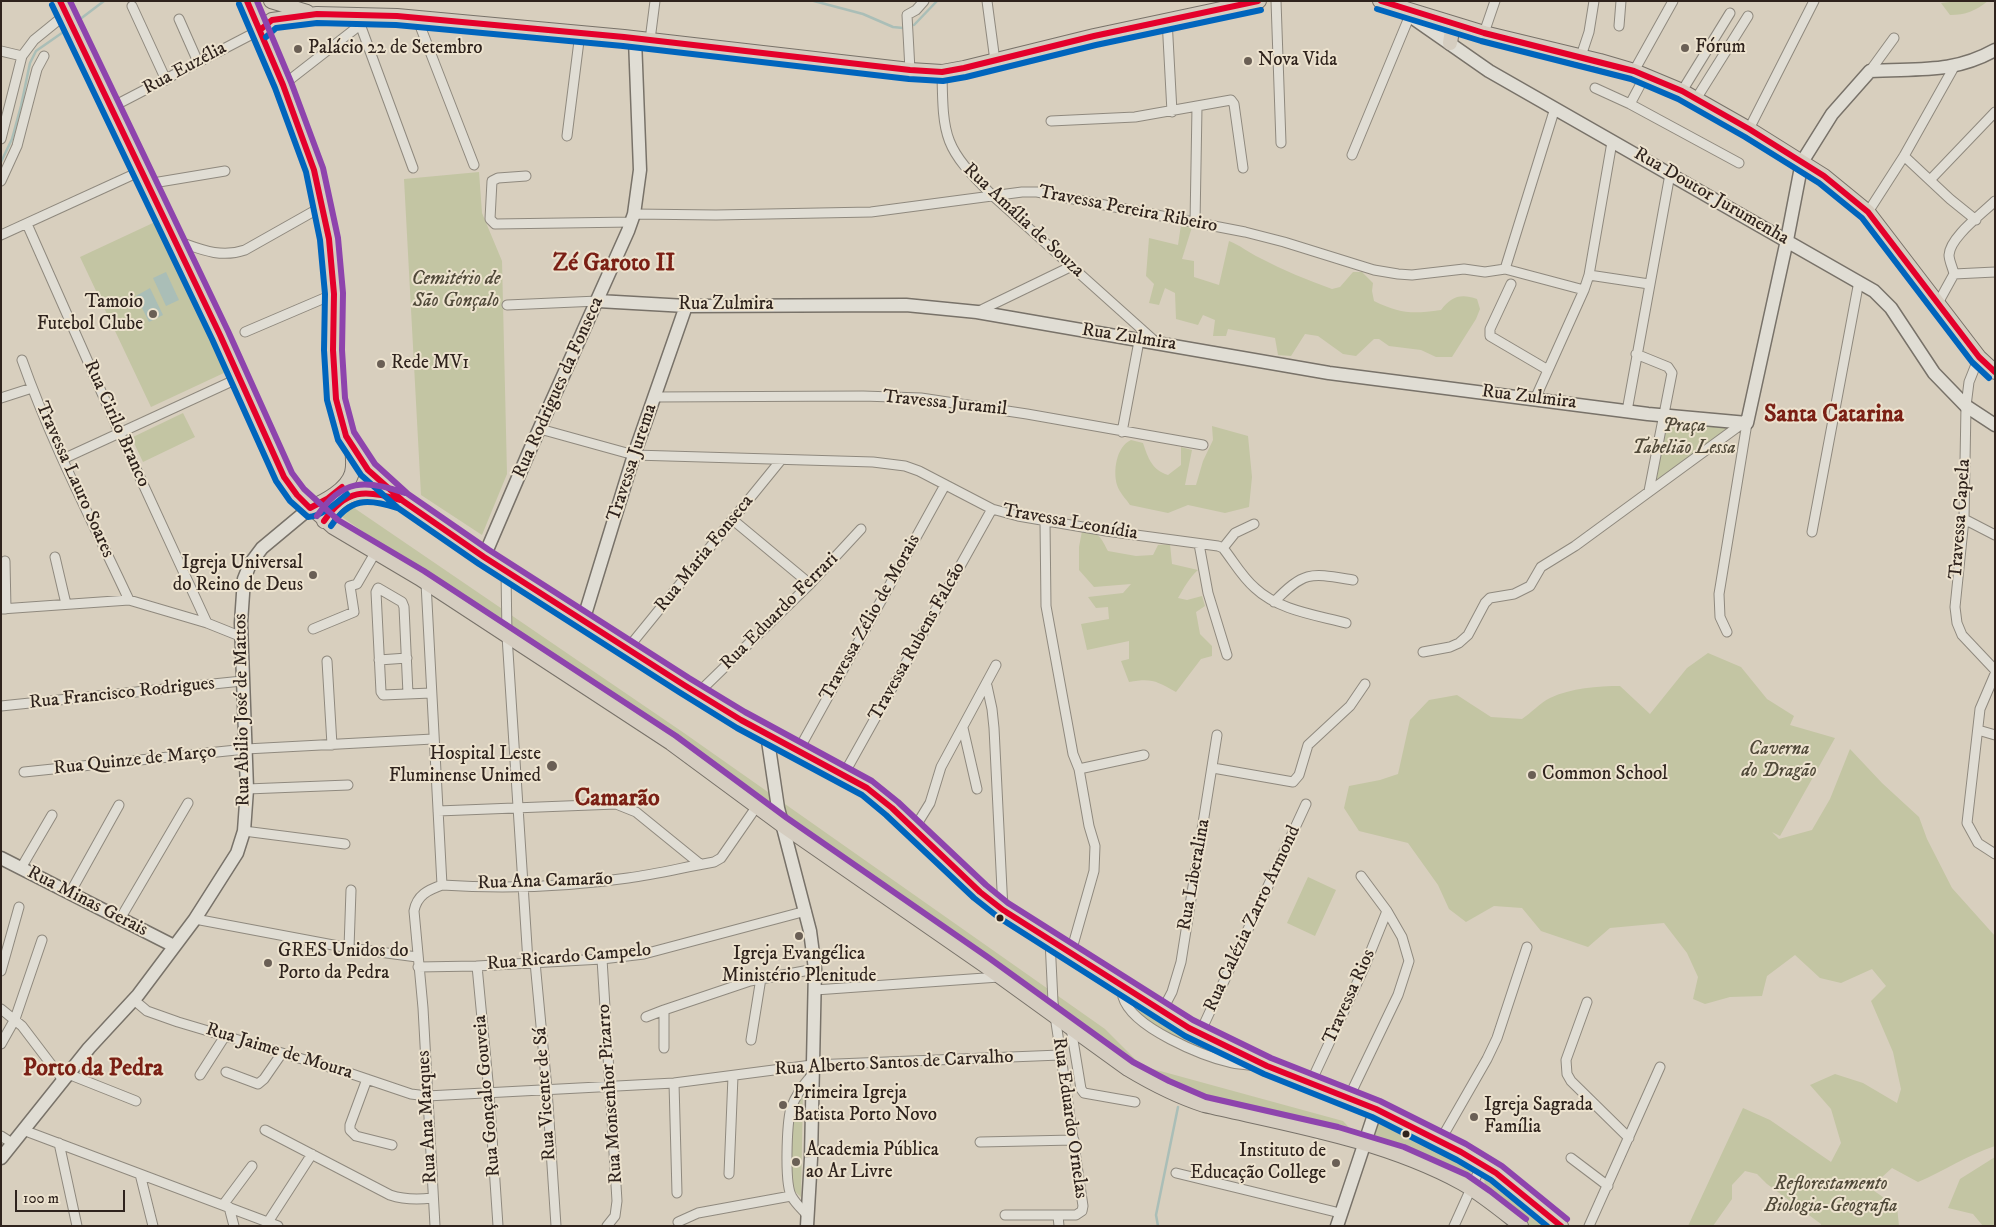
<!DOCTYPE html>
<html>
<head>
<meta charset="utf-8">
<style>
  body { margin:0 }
  #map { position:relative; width:1996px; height:1227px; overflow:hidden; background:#d8cfbe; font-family:"IM FELL DW Pica",serif }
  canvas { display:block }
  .frame { position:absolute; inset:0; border:2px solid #2f231d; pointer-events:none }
  .scale { position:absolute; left:15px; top:1190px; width:110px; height:22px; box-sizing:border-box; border:2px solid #2f231d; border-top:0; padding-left:6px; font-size:15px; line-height:18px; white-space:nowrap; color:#2f231d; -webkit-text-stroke:4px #ece2ce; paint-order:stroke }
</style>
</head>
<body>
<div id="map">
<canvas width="1996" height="1227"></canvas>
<div class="frame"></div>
<div class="scale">100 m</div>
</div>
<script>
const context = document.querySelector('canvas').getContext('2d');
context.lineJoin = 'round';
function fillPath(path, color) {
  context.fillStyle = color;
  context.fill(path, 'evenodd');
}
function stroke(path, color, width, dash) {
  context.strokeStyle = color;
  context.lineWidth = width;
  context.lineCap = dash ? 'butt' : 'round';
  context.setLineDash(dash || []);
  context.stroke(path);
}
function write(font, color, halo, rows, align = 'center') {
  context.font = font + ' "IM FELL DW Pica",serif';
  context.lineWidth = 4;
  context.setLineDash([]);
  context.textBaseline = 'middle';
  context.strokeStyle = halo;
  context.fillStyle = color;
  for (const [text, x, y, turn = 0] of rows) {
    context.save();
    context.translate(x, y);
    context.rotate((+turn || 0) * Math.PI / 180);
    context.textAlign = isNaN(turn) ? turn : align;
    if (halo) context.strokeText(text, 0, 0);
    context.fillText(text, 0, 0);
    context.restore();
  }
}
const green = new Path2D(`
  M1958 1H1988C1975 11 1966 15 1950 15L1941 3Z
  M479 172 482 213 502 261 507 474 482 535 421 495 404 179Z
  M155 222 226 372 151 407 80 257Z
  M1181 225 1192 227 1182 259 1194 261V277L1219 285 1229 241C1240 245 1249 253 1260 258 1283 270 1307 280 1332 289L1340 287 1353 272H1362L1373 283 1372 291 1374 301C1401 314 1412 314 1441 310 1451 297 1460 293 1477 299L1480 309 1476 319 1452 357H1436L1421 350 1389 346 1379 339H1374L1356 356 1343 354 1318 336 1305 334 1291 356 1278 355 1275 338 1228 329 1226 336H1213L1215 320 1203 315 1198 325 1176 319 1175 293 1165 288 1159 305 1149 303 1154 284 1146 276 1149 238 1178 245Z
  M183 413 195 437 143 462 133 441V437Z
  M1664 417 1741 425 1650 491Z
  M1212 426 1248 436 1252 477 1249 507 1225 513 1188 505 1168 513 1130 505C1126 499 1119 492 1117 485 1113 471 1116 447 1131 440L1143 443C1148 458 1152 470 1168 475L1181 465V447L1192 450 1185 485H1196L1203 461 1213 440Z
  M341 499 684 733 1105 1029 1142 1066 1343 1121 1358 1137 1262 1113 1166 1086 1096 1042 332 510Z
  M1082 531C1099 531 1101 538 1108 551L1136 556 1153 555 1158 545 1170 544 1172 564 1198 570C1189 578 1184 588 1178 598L1187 600 1202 596 1205 606 1196 612 1200 634 1212 646V656L1201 659 1176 692C1156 681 1152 678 1129 682L1121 661 1129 659V641L1087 650 1081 624 1109 619 1108 607 1096 608 1088 597 1123 593 1131 584 1094 587 1079 570V547Z
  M1708 653 1741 667 1767 699 1794 716 1790 725 1835 738 1780 836 1772 832 1779 839 1812 830 1830 799 1850 749 1882 783 1919 817 1927 839 1952 888 1995 936V1146C1967 1155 1944 1171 1918 1182L1892 1168 1870 1188 1897 1207 1899 1226H1821V1224L1767 1184 1757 1174 1745 1171 1732 1185V1199L1713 1226H1688L1743 1108 1770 1120 1831 1162 1841 1143 1831 1109 1810 1085 1835 1074 1863 1083 1897 1103 1901 1089 1893 1052 1871 1001 1886 986 1872 969 1841 983 1820 978 1795 955 1767 976 1762 996 1730 997 1705 1004 1693 999 1698 977 1687 953 1664 923 1610 928 1588 947 1541 931 1522 908 1494 906 1466 922 1449 909 1438 885 1408 843 1359 831 1344 808 1349 786 1380 780 1398 774 1410 720 1429 700 1457 695 1491 717 1522 719C1531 713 1540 703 1550 698 1571 688 1598 686 1620 686L1650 714 1687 668Z
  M1308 877 1336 890 1315 936 1287 923Z
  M1132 998 1247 1059C1244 1059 1239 1062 1236 1061 1230 1061 1223 1057 1217 1055 1185 1045 1148 1031 1130 1000Z
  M803 1091 801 1197 792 1189C791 1157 787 1121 803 1091Z
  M1374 1121 1474 1169 1469 1176 1416 1151 1369 1134Z
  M1995 1157V1226H1983L1973 1214 1948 1208 1960 1179Z
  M1483 1171 1549 1226H1525L1486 1192Z`);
const water = new Path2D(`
  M166 272 179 300 166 306 153 278Z
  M150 288 163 315 149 322 136 296Z`);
const stream = new Path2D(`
  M814 1 863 14 893 27 903 28
  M75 23 104 1
  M914 25 937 1
  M1 162 12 139 21 106 30 63 36 51 69 28
  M1158 1226 1156 1215 1178 1107`);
const street = new Path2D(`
  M987 1 995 61
  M1276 1 1281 143
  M132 6 166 80
  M357 16 413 168
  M417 18 474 165
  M179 19 198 62
  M1167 19 1172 112
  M1619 26 1621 1
  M1484 33 1495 1
  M650 40 655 1
  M1 51 22 56
  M1581 56 1589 32 1594 1
  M910 70 907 15 916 10 924 1
  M1634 71 1673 1
  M1870 71 1894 38
  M942 72C943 139 944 148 993 196L1157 343
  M283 85 360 25
  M1595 88 1630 104 1739 163
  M1682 91 1730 13
  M1696 99 1748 16
  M1630 104 1645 76
  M110 108 260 30
  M1051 121 1135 117 1231 100 1234 104 1243 168
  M1749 129 1814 1
  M567 136 580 33
  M1 139 22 56 34 40 66 14
  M1352 155 1410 15
  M1904 156 1950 199 1976 220
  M526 176 498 178 492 181 490 219 495 224 632 222
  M1931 179 1995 112
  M1 181 17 146 37 69 44 56
  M147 184 225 171
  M1868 212 1904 156 1954 67
  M634 214 716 215 871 212 1022 192H1037L1245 232 1284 242 1374 270 1398 274 1412 275 1464 269 1485 272 1505 269 1584 290
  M1195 223 1197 107
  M27 224 120 434 207 623
  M1 235 141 171
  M174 240C198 248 219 259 245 250L323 206
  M1505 269 1555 108
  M1954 274C1953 268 1949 261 1949 255 1950 237 1982 214 1995 201
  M1589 275 1649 284
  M1511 284 1490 329V336L1548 370
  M1938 303 1954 274 1995 272
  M507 305 598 301
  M977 312 1070 267
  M245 332 334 294
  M1636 354 1668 367 1672 373 1649 491
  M1979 357 1969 382 1966 406 1964 519 1955 607 1957 623 1962 635 1995 670
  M22 360C51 442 92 521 129 600
  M654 397 863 396 921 398 1027 414 1203 445
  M1 398 32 388
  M1535 399 1584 290 1589 275 1612 142
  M1627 411 1670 174
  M540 429 634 455 873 462 905 466 919 471 992 509 1018 516 1106 531 1218 546 1223 548C1234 562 1242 577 1255 588 1278 610 1316 615 1346 623
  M1122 432 1139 341
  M63 459 239 378
  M1964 519 1995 535
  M733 520 810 584
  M1045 522 1046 606 1073 754 1079 769 1089 826 1095 846 1094 871 1071 952
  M1812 532 1859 281
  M1199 544 1208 593 1227 655
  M1223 548 1235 533 1254 524
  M55 557 66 604
  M5 561 6 609
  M506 572 507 636 528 962
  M426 583 442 885
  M1274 602C1305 570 1311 573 1353 580
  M1 609 129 600 207 623 242 637
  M313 629 354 612 350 586 357 584 375 553
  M1727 632 1720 617 1719 594 1747 423
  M628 648 781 460
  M1423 652 1450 647 1459 643 1468 635 1485 603 1490 598 1514 594 1530 586 1541 567 1575 546 1743 423
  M379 660 407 658
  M327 661 332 745
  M1995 674 1980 709 1967 823 1978 843 1995 854
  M987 686 992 709 994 728 1003 910
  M698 693 810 584 861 529
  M408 694 404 607 402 602 378 588 376 592 381 692 383 695 431 693
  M1 706 242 681
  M963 728 977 789
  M1978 730 1995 735
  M798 751 945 485
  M1213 768 1293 782 1299 775 1308 745 1350 706 1365 684
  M1079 769 1144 755
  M24 772 246 749 433 739
  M844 774 992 509
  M247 789 348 785
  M438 811 616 804 636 812 700 864
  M914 829 930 803 941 767 996 665
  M244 831 345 844
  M21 868 52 815
  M70 893 119 805
  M120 919 188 803
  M195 919 349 948 417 957
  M349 948 351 890
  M602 959 617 1201 615 1216 607 1226
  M535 962 547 1089 556 1226
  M477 966 489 1092 498 1226
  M418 967 477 966 602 959 644 954 806 911
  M1 971 19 907
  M1127 988 1123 997C1132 1028 1203 1056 1232 1063 1241 1065 1250 1065 1259 1066
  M815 990 999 977
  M134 1000 147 1011 178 1022 349 1073 411 1094 427 1096 674 1083 812 1065 1060 1055
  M1587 1002 1566 1060 1567 1074 1571 1081 1629 1138
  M1 1009 22 1026 63 1080
  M1162 1011 1172 992 1181 962 1217 735
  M646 1017 664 1010
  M1071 1028 1081 1089 1084 1093 1135 1102
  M1200 1033 1306 804
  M751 1040 761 978
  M1 1044 15 1019 42 940
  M664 1048V1010L750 981 815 969
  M226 1072 258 1084 264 1079 282 1053
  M68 1074 136 1101
  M200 1075 225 1036
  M367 1079 350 1125V1130L356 1136 392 1145
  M1311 1082 1364 968 1387 911
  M674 1083 677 1193
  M1349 1097 1398 995 1409 961 1402 937 1387 911 1361 876
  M23 1130 278 1226
  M265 1130 390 1195C405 1200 417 1200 432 1198
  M1 1136 12 1143
  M1440 1141 1487 1059 1497 1038 1527 947
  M980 1142 1074 1140
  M59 1143 77 1226
  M1571 1158 1608 1186
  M1176 1173 1340 1213
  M140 1174 153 1226
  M729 1174 733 1076
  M223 1205 252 1166
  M229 1207 234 1226
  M807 1215C802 1209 796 1204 792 1197 784 1185 787 1123 791 1108 796 1095 803 1085 812 1075
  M1005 1215H1076L1082 1211 1083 1206 1053 1002 1050 940
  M1058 1216 1059 1226
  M268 1222 312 1154
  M678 1222 698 1213 791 1196
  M435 1226 423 1008 414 911C417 895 428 890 442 885 503 889 566 887 628 878 657 874 685 867 714 862L721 858 757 806
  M1454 1226 1482 1164
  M1589 1226 1660 1067`);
const secondary = new Path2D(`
  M1403 11 1489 71 1874 291 1891 308 1934 373 1966 406 1995 425
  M598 301 686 306 906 305 977 312 1329 373 1648 414 1747 423 1787 240 1802 162 1832 114 1870 71C1917 68 1952 74 1995 50
  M484 557 529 452 628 231 634 214 640 170 635 39
  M583 621 634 455 686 306
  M767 734 778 808 810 931 815 969 811 1158 807 1226
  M1 858 174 946
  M1 1158 89 1048 138 995 195 919 237 853 244 831 247 789 241 623 244 579 250 564 262 548 310 508
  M1337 1226 1376 1109`);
const primary = new Path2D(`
  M60 1 220 335 284 477 297 495 333 527 419 578 671 743 782 825 984 965 1128 1069C1153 1084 1176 1096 1204 1105 1291 1125 1383 1140 1462 1183 1483 1195 1502 1211 1521 1226
  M247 1 283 85 314 170 329 239 334 294 333 350 336 399 346 436 368 470 403 501 484 557 684 685 741 720 867 788 892 808 980 892 1003 910 1189 1028 1267 1066 1376 1109 1461 1152 1496 1173 1561 1226
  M271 1 307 12
  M1380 1 1484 33 1600 61 1634 71 1682 91 1749 129 1824 176 1868 212 1979 357 1995 372
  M260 30 272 20 317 14 397 16 624 37 910 70 942 72 964 68 1094 36 1259 1
  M1450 43 1452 30 1459 26
  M310 508C325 501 347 490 352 473 354 465 353 456 352 449
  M324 521C341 490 363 488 395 498`);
const bus1 = new Path2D(`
  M60 1 220 335 284 477 297 495 310 508 327 499 342 487
  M247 1 283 85 314 170 329 239 334 294 333 350 336 399 346 436 368 470 403 501 484 557 684 685 741 720 867 788 892 808 980 892 1003 910 1189 1028 1267 1066 1376 1109 1461 1152 1496 1173 1561 1226
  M1381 1 1484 33 1634 71 1682 91 1749 129 1824 176 1868 212 1979 357 1995 372
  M260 30 272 20 317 14 397 16 624 37 910 70 942 72 964 68 1094 36 1258 1
  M324 521C346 489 365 489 400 500`);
const bus2 = new Path2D(`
  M239 4 275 88 306 172 320 240 325 294 324 350 327 400 338 440 361 475 398 508 479 564 679 692 737 728 862 795 886 815 974 898 998 917 1185 1036 1264 1074 1372 1117 1457 1160 1491 1180 1547 1226
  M52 5 212 339 276 481 290 501 308 517C323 516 337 502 347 494
  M1377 9 1481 41 1631 79 1678 99 1745 137 1819 183 1862 218 1972 362 1989 378
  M266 37 276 28 317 23 396 25 623 46 909 79 943 81 966 77 1096 45 1261 10
  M331 526C350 498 367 498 397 508`);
const bus3 = new Path2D(`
  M70 1 228 331 292 473 304 489 338 520 424 571 676 736 787 818 989 958 1133 1062 1169 1081 1206 1097 1338 1127 1404 1147 1467 1175 1490 1191 1526 1219
  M257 1 291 82 323 168 338 238 343 293 342 350 345 398 354 432 375 464 408 494 489 550 689 678 745 712 872 781 898 802 986 885 1008 903 1193 1020 1271 1058 1380 1101 1466 1144 1502 1166 1567 1219
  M317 516C342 479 365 479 405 493`);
const markers = [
  [1685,48,5,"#6a5f55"],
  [298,49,5,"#6a5f55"],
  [1248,61,5,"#6a5f55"],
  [153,314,5,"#6a5f55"],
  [381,364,5,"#6a5f55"],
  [313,575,5,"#6a5f55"],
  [552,766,6,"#6a5f55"],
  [1532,775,5,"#6a5f55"],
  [1000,918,4.5,"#2f231d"],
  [799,936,5,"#6a5f55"],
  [268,963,5,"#6a5f55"],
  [783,1105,5,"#6a5f55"],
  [1474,1117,5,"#6a5f55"],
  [1406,1134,4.5,"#2f231d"],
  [796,1162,5,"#6a5f55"],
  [1336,1163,5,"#6a5f55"]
];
const poiNames = [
  ["Fórum",1695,48],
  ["Palácio 22 de Setembro",308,49],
  ["Nova Vida",1258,61],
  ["Tamoio",143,303,"right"],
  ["Futebol Clube",143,325,"right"],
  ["Rede MV1",391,364],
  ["Igreja Universal",303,564,"right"],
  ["do Reino de Deus",303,586,"right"],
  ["Hospital Leste",541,755,"right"],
  ["Fluminense Unimed",541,777,"right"],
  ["Common School",1542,775],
  ["GRES Unidos do",278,952],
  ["Porto da Pedra",278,974],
  ["Igreja Evangélica",799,955,"center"],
  ["Ministério Plenitude",799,977,"center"],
  ["Primeira Igreja",793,1094],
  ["Batista Porto Novo",793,1116],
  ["Igreja Sagrada",1484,1106],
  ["Família",1484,1128],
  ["Academia Pública",806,1151],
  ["ao Ar Livre",806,1173],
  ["Instituto de",1326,1152,"right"],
  ["Educação College",1326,1174,"right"]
];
const streetNames = [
  ["Rua Euzélia",185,69,-28],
  ["Rua Doutor Jurumenha",1711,197,30],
  ["Travessa Pereira Ribeiro",1128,210,11],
  ["Rua Amália de Souza",1023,221,43],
  ["Rua Zulmira",726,305],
  ["Rua Zulmira",1129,338,9],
  ["Rua Rodrigues da Fonseca",559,388,-66],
  ["Rua Zulmira",1529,398,7],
  ["Travessa Juramil",945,404,6],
  ["Rua Cirilo Branco",116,424,66],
  ["Travessa Jurema",633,463,-72],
  ["Travessa Lauro Soares",74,480,66],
  ["Travessa Capela",1961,519,-86],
  ["Travessa Leonídia",1070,523,10],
  ["Rua Maria Fonseca",705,554,-51],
  ["Rua Eduardo Ferrari",780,612,-45],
  ["Travessa Zélio de Morais",871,618,-61],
  ["Travessa Rubens Falcão",918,642,-61],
  ["Rua Francisco Rodrigues",122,694,-6],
  ["Rua Abilio José de Mattos",243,710,-91],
  ["Rua Quinze de Março",135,761,-6],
  ["Rua Liberalina",1195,875,-80],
  ["Rua Ana Camarão",545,882,-2],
  ["Rua Minas Gerais",87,902,27],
  ["Rua Calézia Zarro Armond",1253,919,-65],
  ["Rua Ricardo Campelo",569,958,-5],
  ["Travessa Rios",1350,997,-66],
  ["Rua Jaime de Moura",279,1052,17],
  ["Rua Alberto Santos de Carvalho",894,1064,-3],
  ["Rua Vicente de Sá",546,1094,-94],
  ["Rua Monsenhor Pizarro",611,1094,-94],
  ["Rua Gonçalo Gouveia",488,1096,-95],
  ["Rua Ana Marques",428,1117,-93],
  ["Rua Eduardo Ornelas",1069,1118,82]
];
const parkNames = [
  ["Cemitério de",456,280],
  ["São Gonçalo",456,302],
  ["Praça",1684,427],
  ["Tabelião Lessa",1684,449],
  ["Caverna",1779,750],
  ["do Dragão",1779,772],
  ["Reflorestamento",1831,1185],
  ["Biologia-Geografia",1831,1207]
];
const districtNames = [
  ["Zé Garoto II",614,265],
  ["Santa Catarina",1834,416],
  ["Camarão",617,800],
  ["Porto da Pedra",93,1070]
];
fillPath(green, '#c3c5a3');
fillPath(water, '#aabeb7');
stroke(stream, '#aabeb7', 2.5);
stroke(street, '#8f897e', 11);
stroke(secondary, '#787269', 15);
stroke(primary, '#787269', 16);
stroke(street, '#e0ddd4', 9);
stroke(secondary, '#e0ddd4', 12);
stroke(primary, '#d5cdc0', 14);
stroke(bus1, '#e4002b', 6);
stroke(bus2, '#0065bd', 6);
stroke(bus3, '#8e44ad', 6);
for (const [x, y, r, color] of markers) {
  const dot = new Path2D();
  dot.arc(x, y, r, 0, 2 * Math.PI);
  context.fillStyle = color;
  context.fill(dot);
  stroke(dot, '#ece2ce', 2);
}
write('19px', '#2f231d', '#ece2ce', poiNames, 'left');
write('19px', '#2f231d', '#ece2ce', streetNames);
write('italic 19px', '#504939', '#ece2ce', parkNames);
write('bold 24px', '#7a1f14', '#ece2ce', districtNames);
</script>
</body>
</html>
